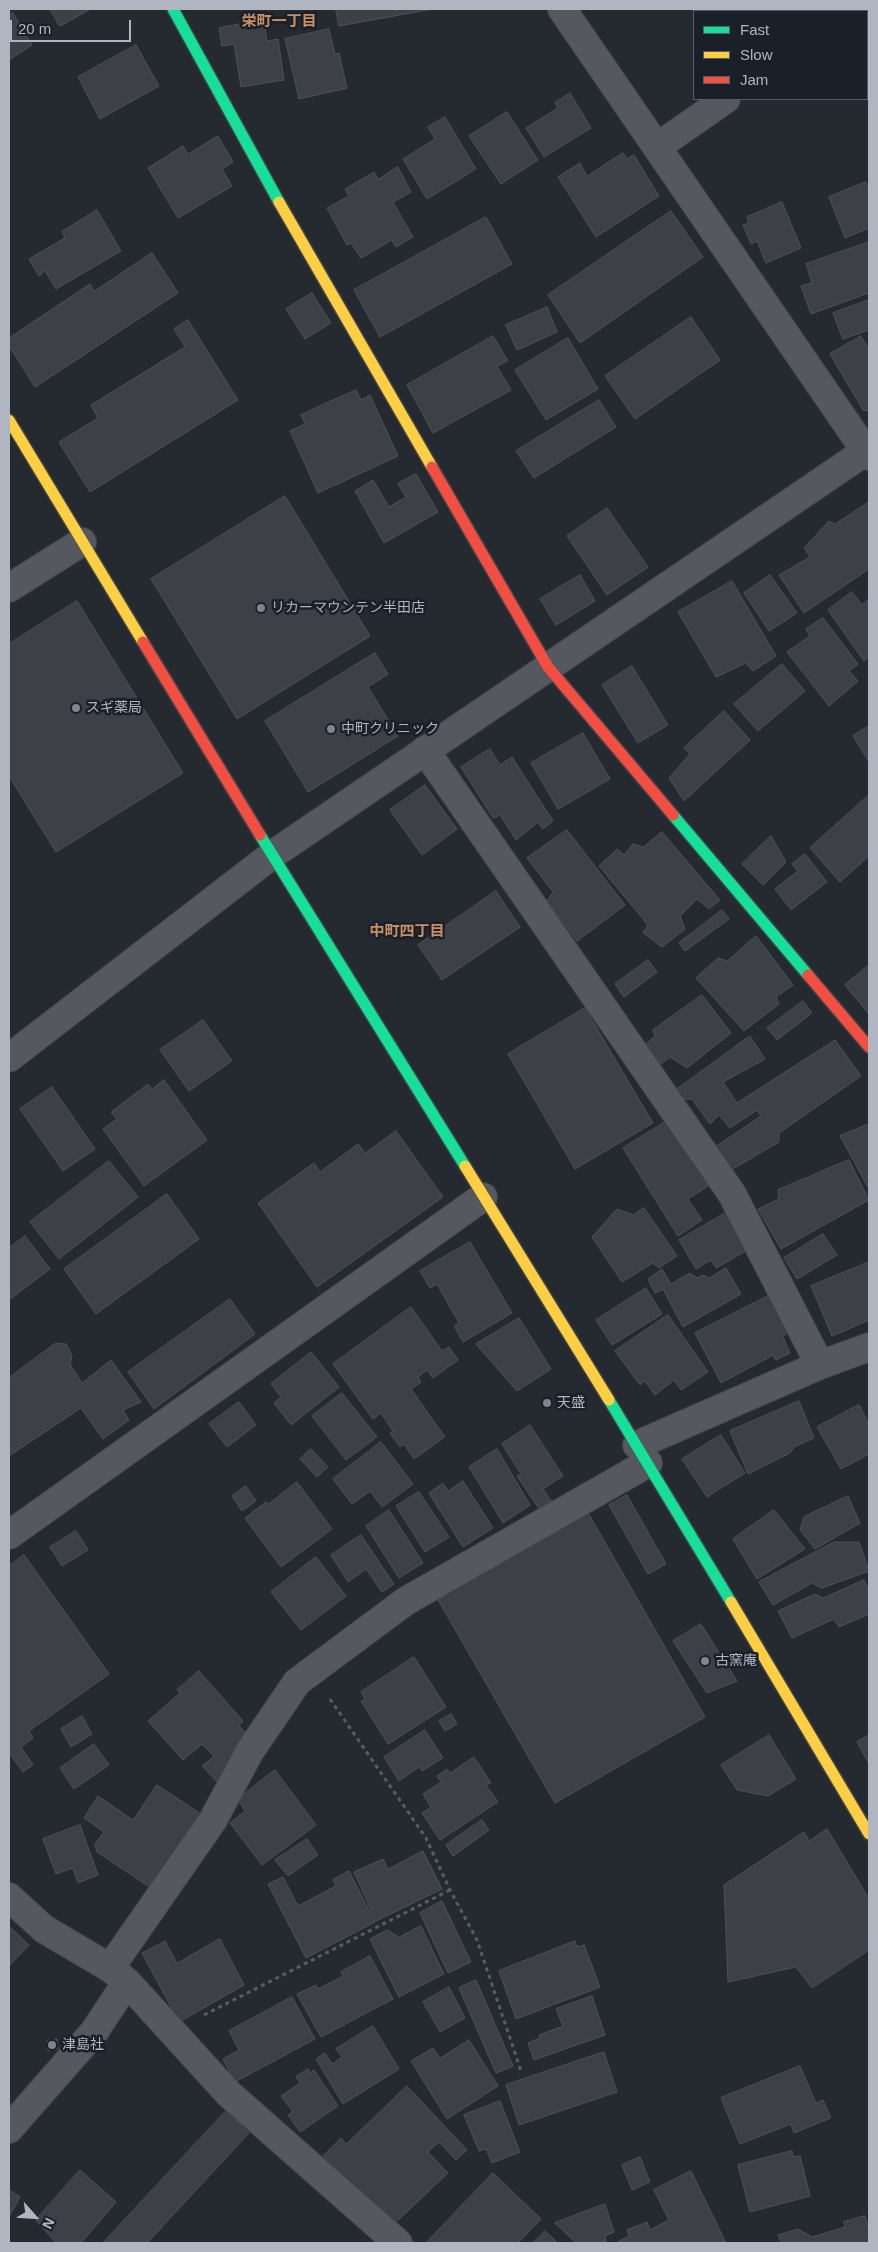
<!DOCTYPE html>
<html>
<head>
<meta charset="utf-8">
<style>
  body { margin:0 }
  #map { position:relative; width:878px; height:2252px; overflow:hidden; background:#252a30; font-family:Helvetica,sans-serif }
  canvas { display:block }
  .frame { position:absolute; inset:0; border:10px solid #afb6c2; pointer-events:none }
  .legend { position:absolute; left:693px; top:10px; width:175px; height:90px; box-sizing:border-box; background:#1a202a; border:1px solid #565c67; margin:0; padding:6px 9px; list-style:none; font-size:15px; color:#afb6c2 }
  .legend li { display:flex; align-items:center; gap:10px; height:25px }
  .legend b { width:25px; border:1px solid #565c67 }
  .north { position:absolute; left:10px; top:2192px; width:50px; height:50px; -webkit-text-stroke:4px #1a202a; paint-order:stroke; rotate:116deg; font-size:14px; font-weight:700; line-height:20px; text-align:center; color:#afb6c2 }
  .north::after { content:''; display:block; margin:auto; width:18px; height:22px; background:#afb6c2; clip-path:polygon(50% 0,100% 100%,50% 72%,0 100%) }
  .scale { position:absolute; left:10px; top:20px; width:121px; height:22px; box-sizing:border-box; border:2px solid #afb6c2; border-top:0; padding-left:6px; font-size:15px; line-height:18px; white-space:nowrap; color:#afb6c2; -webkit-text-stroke:4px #1a202a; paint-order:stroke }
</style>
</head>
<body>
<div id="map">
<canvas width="878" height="2252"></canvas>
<div class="frame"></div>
<ul class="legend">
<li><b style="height:6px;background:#16e098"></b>Fast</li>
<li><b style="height:6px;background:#ffcf43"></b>Slow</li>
<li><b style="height:6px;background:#f24e42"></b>Jam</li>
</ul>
<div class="north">N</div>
<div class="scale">20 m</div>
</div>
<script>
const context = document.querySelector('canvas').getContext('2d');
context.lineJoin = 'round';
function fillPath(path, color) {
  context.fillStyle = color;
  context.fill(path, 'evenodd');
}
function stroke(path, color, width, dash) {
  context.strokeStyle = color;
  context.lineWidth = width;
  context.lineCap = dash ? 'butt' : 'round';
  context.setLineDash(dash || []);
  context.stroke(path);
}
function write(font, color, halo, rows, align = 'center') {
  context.font = font + ' Helvetica,"Noto Sans JP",sans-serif';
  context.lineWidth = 5;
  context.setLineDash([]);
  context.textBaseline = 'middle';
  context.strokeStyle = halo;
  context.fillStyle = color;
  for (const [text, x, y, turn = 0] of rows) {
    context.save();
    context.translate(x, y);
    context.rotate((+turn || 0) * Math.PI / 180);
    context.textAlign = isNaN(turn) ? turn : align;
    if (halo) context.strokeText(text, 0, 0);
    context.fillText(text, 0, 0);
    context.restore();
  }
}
const building = new Path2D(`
  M50 9H91L60 26Z
  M336 9H433L339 26Z
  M13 13 32 45 9 60V15Z
  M264 20 267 41 278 39 284 80 241 87 234 44 222 46 219 28Z
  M329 29 335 54 339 53 347 88 299 99 285 39Z
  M136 45 159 86 100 119 78 77Z
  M570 93 591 128 544 157 526 128 558 108 555 103Z
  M507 112 538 160 501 184 469 136Z
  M445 117 476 169 427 199 403 159 435 139 428 127Z
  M218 136 233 162 222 169 232 186 178 218 148 168 183 146 188 154Z
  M623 153 627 159 634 155 659 196 596 237 558 177 580 163 587 176Z
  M398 167 411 192 393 202 413 237 396 247 392 240 361 258 351 243 347 245 327 208 349 196 345 189 374 172 378 179Z
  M866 182 869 191V228L845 238 829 197Z
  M782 202 801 248 766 263 757 241 751 244 743 225 749 223 747 217Z
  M97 210 121 251 56 289 45 271 39 276 29 259 65 238 62 232Z
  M671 211 703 257 580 343 548 295Z
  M486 217 512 264 380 337 354 290Z
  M869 242V293L811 314 801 286 812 283 806 264Z
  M152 253 178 293 35 387 9 346V338L90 284 94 291Z
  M312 293 331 323 305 339 286 309Z
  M869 300V330L843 339 833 313Z
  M547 307 557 332 517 350 506 325Z
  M691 317 720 360 635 419 605 376Z
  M188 320 238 400 90 492 59 442 98 418 91 405 185 347 174 329Z
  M493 336 508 361 497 366 511 390 433 433 407 385Z
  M861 336 869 350V411L863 410 830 354Z
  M568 338 598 389 546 420 515 370Z
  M356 390 361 400 370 395 398 456 318 493 290 431 305 424 301 415Z
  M599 400 616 427 534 478 516 451Z
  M416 474 438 512 384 543 355 491 373 480 389 507 406 497 398 484Z
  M285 496 370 636 237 719 151 579Z
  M869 502V569L804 613 779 575 810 557 804 548 829 521 835 524Z
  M607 508 648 567 607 595 567 536Z
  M580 575 595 601 556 625 540 599Z
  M770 575 797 613 769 631 744 593Z
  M732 581 776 656 753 671 746 663 716 677 678 612Z
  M852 592 862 605 869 599V657L864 661 828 610Z
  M77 601 183 773 56 852 9 776V644Z
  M823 618 858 664 849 671 858 681 829 706 787 652 810 636 806 629Z
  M375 653 388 674 368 687 398 736 308 792 265 721Z
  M782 664 805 691 758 731 734 704Z
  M632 666 668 725 638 743 602 685Z
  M724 711 750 740 684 801 669 778 690 754 684 748Z
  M869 726V762L853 736Z
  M583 733 610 779 558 809 531 763Z
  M490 749 500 765 512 757 553 821 543 829 538 822 516 840 500 815 493 818 461 767Z
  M425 785 457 829 422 855 390 810Z
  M869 795V856L840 882 810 848Z
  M567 830 625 905 577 941 547 901 553 892 527 858Z
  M662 832 720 900 709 909 697 899 680 916 685 929 662 947 643 933 648 925 599 866 617 849 624 855 633 844 643 847Z
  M771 836 786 862 763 885 742 864Z
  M805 854 827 882 791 910 775 889 798 871 792 864Z
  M496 891 520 927 442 980 418 945Z
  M722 910 729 919 685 951 679 943Z
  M756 936 793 985 776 997 779 1004 744 1031 696 978 718 958 727 961Z
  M648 960 657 972 624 997 615 984Z
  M869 965V1014L845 985Z
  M702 995 731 1033 687 1068 670 1057 661 1064 645 1045 655 1036 653 1030Z
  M803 1001 812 1013 777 1040 767 1028Z
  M585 1008 653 1123 575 1169 508 1054Z
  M203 1020 232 1061 189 1091 160 1050Z
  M750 1036 765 1059 723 1082 737 1103 835 1040 861 1076 779 1133V1142L731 1170 715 1147 761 1116 757 1110 730 1128 719 1115 710 1124 692 1099H684L676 1090Z
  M164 1080 207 1140 144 1186 103 1129 117 1119 111 1112 148 1084 152 1089Z
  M52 1087 95 1149 63 1171 20 1109Z
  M667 1121 708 1186 688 1199 702 1220 678 1236 623 1148Z
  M869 1124V1189L840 1136Z
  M396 1131 443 1197 317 1287 258 1203 314 1163 320 1172 358 1144 365 1153Z
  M849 1160 869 1200 781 1249 758 1209 779 1199 778 1190Z
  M109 1161 138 1197 59 1259 30 1222Z
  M167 1194 199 1239 96 1314 64 1269Z
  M644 1208 677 1256 659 1268 653 1263 622 1282 592 1237 617 1209 633 1215Z
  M729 1211 751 1248 716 1268 711 1260 696 1269 679 1240Z
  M823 1234 837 1255 797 1279 784 1258Z
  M25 1236 50 1269 9 1300V1248Z
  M470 1242 512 1313 463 1342 454 1326 459 1323 437 1284 430 1288 420 1271Z
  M869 1262V1320L832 1336 811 1286Z
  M726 1268 741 1294 683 1327 663 1289 655 1293 648 1279 662 1269 671 1284 690 1273 697 1278 703 1275 709 1278Z
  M646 1288 662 1314 612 1345 596 1320Z
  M770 1295 788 1331 783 1337 790 1353 776 1360 773 1355 721 1383 695 1333Z
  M230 1299 255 1334 154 1409 128 1372Z
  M411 1307 442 1351 449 1347 458 1360 433 1378 427 1370 418 1377 421 1382 411 1389 445 1437 414 1459 404 1444 400 1447 390 1433 393 1431 381 1413 373 1419 333 1364Z
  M668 1315 708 1372 681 1390 674 1380 655 1395 645 1381 640 1385 615 1351Z
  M519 1318 551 1369 517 1391 476 1344Z
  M56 1343 66 1344 72 1356 70 1364 82 1383 111 1360 141 1402 123 1410 129 1420 103 1439 81 1408 9 1456V1378Z
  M311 1352 339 1387 291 1425 274 1403 281 1397 271 1384Z
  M342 1393 377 1437 346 1460 312 1416Z
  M799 1401 814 1438 794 1447 790 1453 748 1474 730 1431Z
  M239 1402 256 1425 227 1447 209 1424Z
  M859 1405 869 1424V1454L841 1469 817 1427Z
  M530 1425 563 1476 543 1489 551 1501 539 1509 517 1476 521 1474 502 1444Z
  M721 1435 745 1473 707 1497 682 1459Z
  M381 1442 413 1484 382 1507 370 1491 352 1504 333 1479Z
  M311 1449 328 1467 317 1477 300 1459Z
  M497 1449 530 1505 503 1523 469 1467Z
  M463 1481 493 1528 463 1547 429 1493 443 1483 448 1491Z
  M297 1482 332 1529 281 1567 245 1518 266 1502 268 1504Z
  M246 1486 256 1501 242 1511 232 1496Z
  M419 1492 449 1537 425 1552 396 1506Z
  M627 1495 666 1564 648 1574 609 1505Z
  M848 1496 860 1523 815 1549 800 1530 804 1517Z
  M389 1510 423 1563 399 1578 366 1526Z
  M774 1510 805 1549 757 1579 733 1539Z
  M587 1511 705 1717 555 1803 437 1598Z
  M76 1531 88 1550 62 1566 50 1547Z
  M361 1535 394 1584 382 1592 366 1569 348 1582 331 1555Z
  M834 1542H859L869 1571 822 1588 812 1583 773 1605 759 1582Z
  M24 1555 109 1674 29 1731 33 1738 21 1747 33 1765 23 1772 9 1753V1566Z
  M316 1557 346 1596 301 1630 271 1592Z
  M864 1580 869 1592V1614L839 1627 834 1619 792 1638 778 1611 815 1594 823 1598Z
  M701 1624 737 1681 707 1693 673 1641Z
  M414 1657 446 1707 388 1744 361 1701 365 1699 361 1692Z
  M199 1671 243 1721 239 1726 246 1733 218 1783 202 1766 214 1756 202 1744 183 1760 148 1721 180 1693 177 1690Z
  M451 1714 457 1724 445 1731 439 1721Z
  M82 1716 92 1734 71 1747 61 1729Z
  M425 1730 443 1758 422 1771 419 1767 399 1781 384 1757Z
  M769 1735 796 1779 768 1796 737 1790 721 1765Z
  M869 1735V1764L857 1742Z
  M94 1744 109 1765 74 1789 60 1768Z
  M474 1757 491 1783 486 1785 498 1802 440 1840 422 1813 431 1807 423 1794 441 1782 437 1776 447 1769 450 1773Z
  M275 1770 316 1825 262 1865 230 1823 245 1811 238 1799Z
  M157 1785 201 1814 151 1888 97 1852 95 1844 104 1832 84 1818 98 1796 133 1820Z
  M482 1820 489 1830 453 1856 446 1845Z
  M80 1825 98 1875 78 1883 73 1868 56 1874 43 1839Z
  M827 1829 869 1899V1950L812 1988 796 1967 728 1982 724 1885 804 1832 809 1841Z
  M307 1839 318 1855 288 1876 275 1860Z
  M423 1851 442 1889 376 1921 354 1872 383 1859 388 1869Z
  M349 1871 375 1922 306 1958 268 1884 283 1877 298 1906 336 1886 333 1880Z
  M442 1901 471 1962 448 1973 420 1913Z
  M9 1926 29 1945 9 1966Z
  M421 1926 444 1974 399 1997 370 1939 387 1930 399 1937Z
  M220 1939 244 1985 179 2022 142 1953 165 1941 177 1963Z
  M575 1941 577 1947 584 1945 600 1987 516 2019 499 1971Z
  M370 1956 393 1999 321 2037 297 1994 316 1985 318 1989 343 1976 341 1972Z
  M476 1980 513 2066 496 2073 459 1988Z
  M449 1987 465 2018 440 2032 423 2002Z
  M592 1996 605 2035 534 2060 528 2043 540 2038 539 2035 563 2026 556 2009Z
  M292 1997 315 2039 235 2082 223 2059 239 2050 229 2031Z
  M373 2026 399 2069 343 2104 316 2059 325 2053 332 2064 342 2057 336 2049Z
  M57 2039 58 2049 48 2051 47 2041Z
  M469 2040 498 2086 447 2119 411 2061 433 2048 440 2058Z
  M604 2052 617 2092 519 2125 506 2085Z
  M800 2066 816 2103 823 2100 831 2118 794 2133 791 2124 740 2144 721 2098Z
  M308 2069 310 2073 314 2070 338 2106 300 2132 288 2115 293 2112 281 2096 300 2083 296 2077Z
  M407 2086 467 2150 456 2160 439 2142 428 2152 448 2173 392 2226 363 2199 323 2156 341 2138 346 2144Z
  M500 2101 520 2152 492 2163 486 2149 479 2151 464 2115Z
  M226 2111 249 2133 147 2243H103Z
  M792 2151 793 2157 800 2156 810 2196 750 2212 738 2165Z
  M640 2157 650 2182 632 2190 622 2165Z
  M80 2170 116 2202 81 2243H56L36 2220Z
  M691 2171 726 2243H616L629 2236 627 2230 647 2222 650 2230 669 2220 654 2190Z
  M493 2173 541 2219 518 2243H426Z
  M9 2190 20 2197 9 2217Z
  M605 2204 614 2232 605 2236 606 2242 576 2243 555 2223Z
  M865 2216 869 2230V2243H781L778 2235 798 2229 812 2237 845 2227 844 2222Z
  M545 2231 556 2241 553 2243H533Z`);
const path = new Path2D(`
  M330 1699 426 1838 450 1890 477 1940 521 2071
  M204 2015 450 1890`);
const street = new Path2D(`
  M562 9 869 456
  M867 43 869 42
  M657 147 726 99
  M9 588 82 542
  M425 750 732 1194 820 1365
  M9 1058 272 855 869 449
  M637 1445 820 1365 869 1347
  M9 1535 483 1197
  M9 1897 44 1929 110 1968 127 1982 229 2094 398 2243
  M110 1968 213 1820 250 1751 297 1682 406 1601 648 1463
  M9 2129 94 2032 127 1982`);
const fast = new Path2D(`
  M173 9 279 202
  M673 815 808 975
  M260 835 465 1166
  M609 1400 731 1602`);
const slow = new Path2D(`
  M279 202 432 467
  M9 420 143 642
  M465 1166 609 1400
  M731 1602 869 1834`);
const jam = new Path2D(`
  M432 467 548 667 673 815
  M143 642 260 835
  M808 975 869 1047`);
const markers = [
  [261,608,5,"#7f858f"],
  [76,708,5,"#7f858f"],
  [331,729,5,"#7f858f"],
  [547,1403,5,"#7f858f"],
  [705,1661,5,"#7f858f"],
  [52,2045,5,"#7f858f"]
];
const poiNames = [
  ["リカーマウンテン半田店",271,608],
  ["スギ薬局",86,708],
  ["中町クリニック",341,729],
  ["天盛",557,1403],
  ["古窯庵",715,1661],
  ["津島社",62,2045]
];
const neighbourhoodNames = [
  ["栄町一丁目",279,22],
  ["中町四丁目",407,932]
];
fillPath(building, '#3d4147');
stroke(building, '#4d5158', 1);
stroke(street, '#414449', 30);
stroke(fast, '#414449', 14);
stroke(slow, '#414449', 14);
stroke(jam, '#414449', 14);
stroke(path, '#595d62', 3, [4, 4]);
stroke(street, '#55585e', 28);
stroke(fast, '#16e098', 11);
stroke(slow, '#ffcf43', 11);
stroke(jam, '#f24e42', 11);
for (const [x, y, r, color] of markers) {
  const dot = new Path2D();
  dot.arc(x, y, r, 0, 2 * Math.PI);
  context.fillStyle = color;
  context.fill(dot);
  stroke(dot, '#1a202a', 2);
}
write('14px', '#afb6c2', '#1a202a', poiNames, 'left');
write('bold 15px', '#c99063', '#1a202a', neighbourhoodNames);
</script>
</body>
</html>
